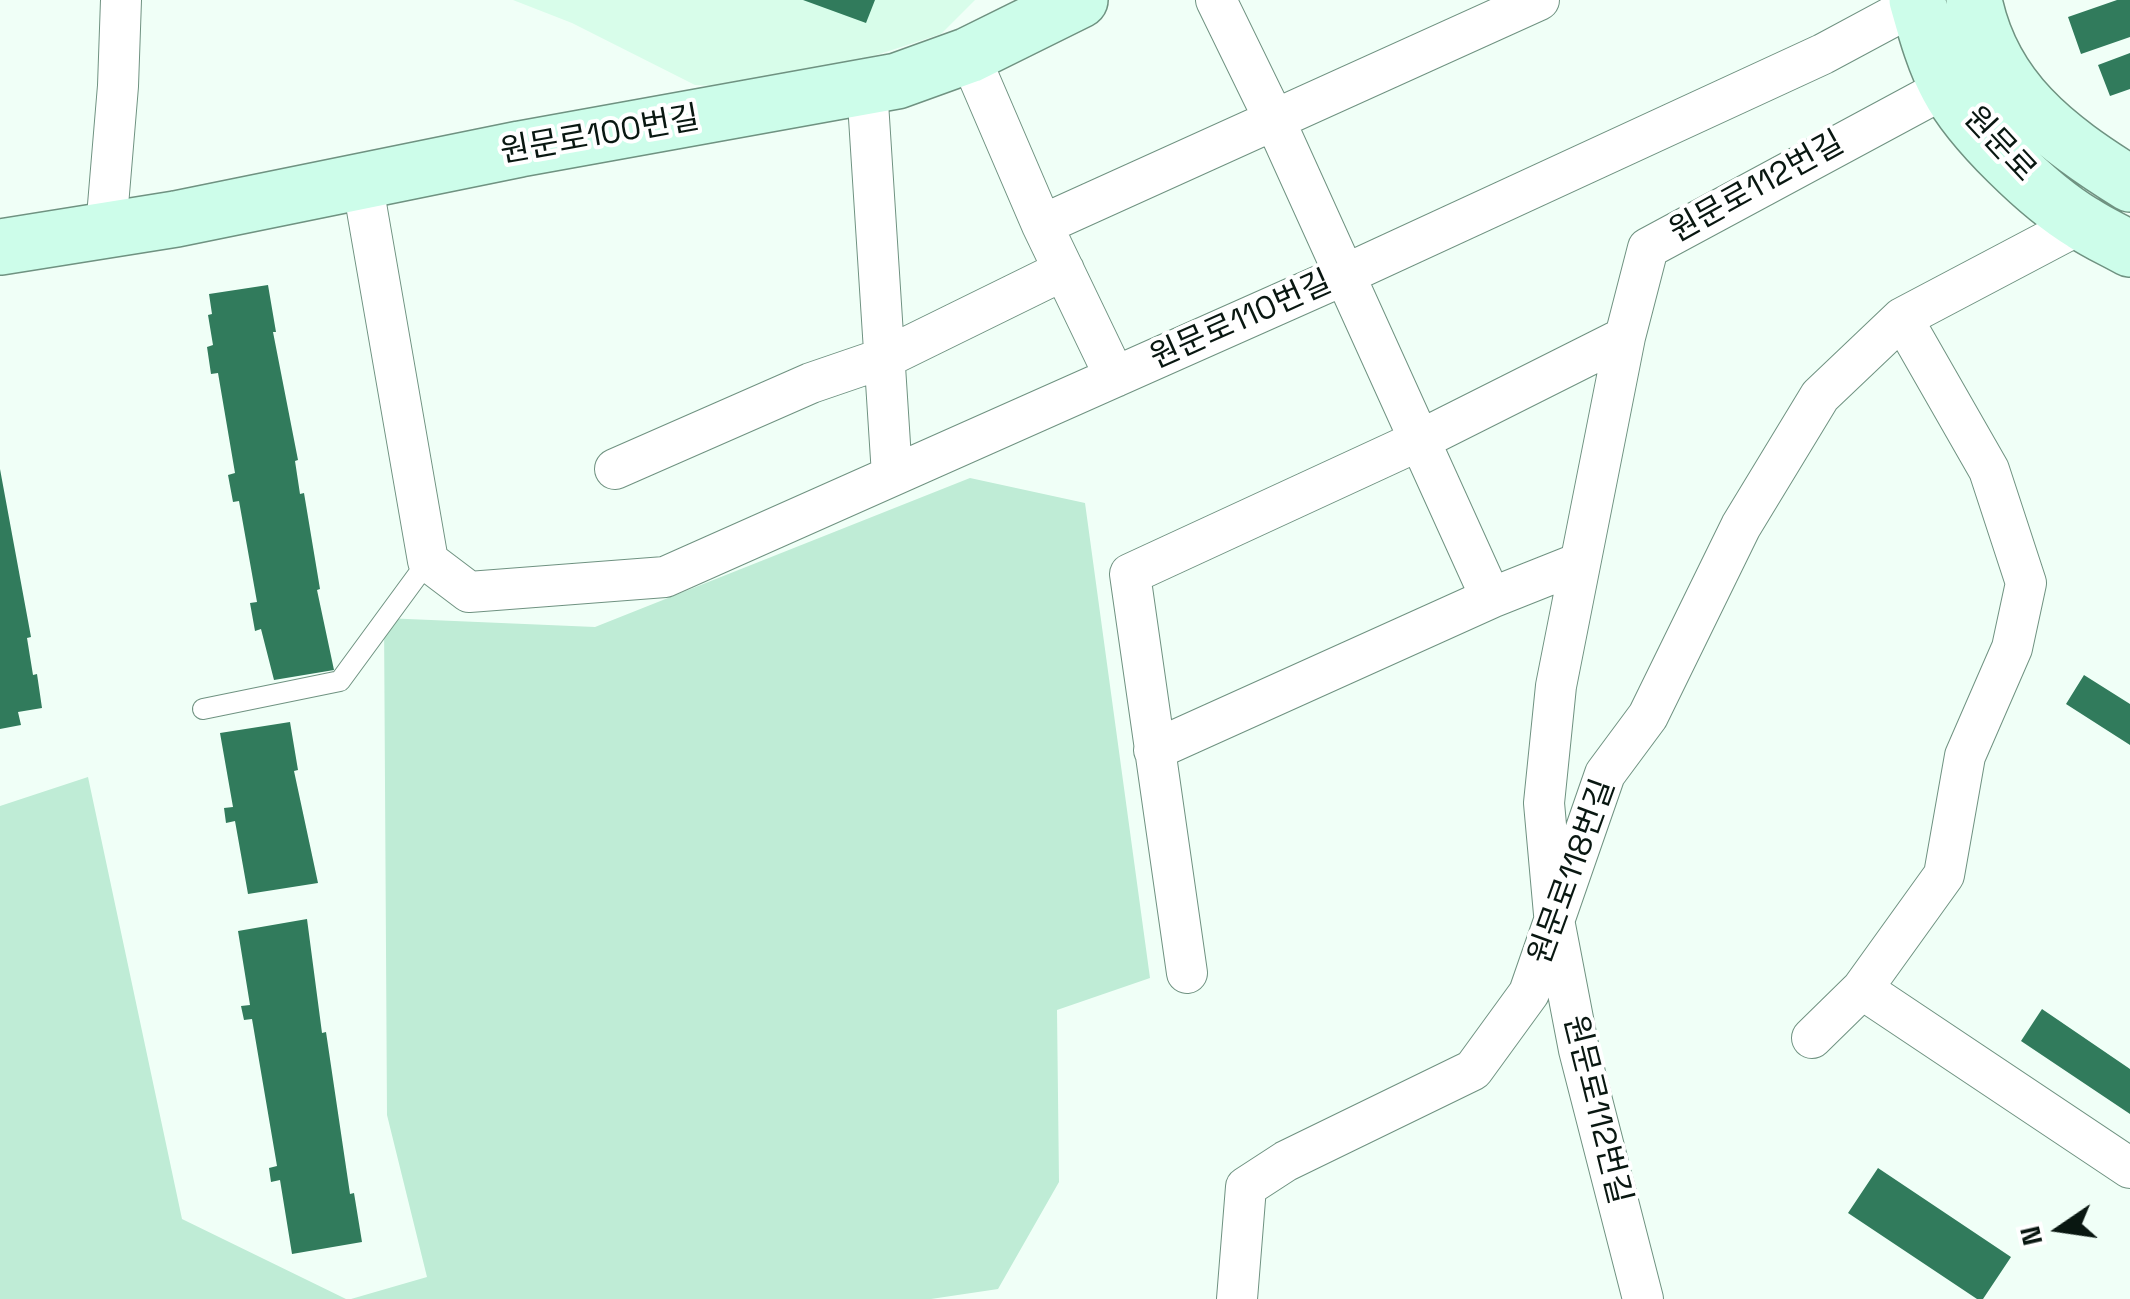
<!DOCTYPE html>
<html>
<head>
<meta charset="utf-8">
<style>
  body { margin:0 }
  #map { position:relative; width:2130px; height:1299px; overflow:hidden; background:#f0fff7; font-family:"Space Grotesk",sans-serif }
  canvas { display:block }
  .north { position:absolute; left:2010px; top:1179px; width:100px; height:100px; -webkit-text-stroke:8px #fff; paint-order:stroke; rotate:257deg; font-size:28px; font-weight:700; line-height:40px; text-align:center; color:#091711 }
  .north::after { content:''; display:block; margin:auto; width:35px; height:45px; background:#091711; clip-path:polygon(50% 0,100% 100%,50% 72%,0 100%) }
</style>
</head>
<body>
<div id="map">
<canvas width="2130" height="1299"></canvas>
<div class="north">N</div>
</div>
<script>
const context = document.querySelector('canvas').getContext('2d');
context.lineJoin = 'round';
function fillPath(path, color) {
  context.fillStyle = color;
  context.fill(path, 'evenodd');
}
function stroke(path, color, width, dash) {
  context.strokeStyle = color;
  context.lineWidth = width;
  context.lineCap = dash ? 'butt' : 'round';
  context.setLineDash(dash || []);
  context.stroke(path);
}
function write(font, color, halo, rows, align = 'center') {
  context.font = font + ' "Space Grotesk","Noto Sans KR",sans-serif';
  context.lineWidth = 8;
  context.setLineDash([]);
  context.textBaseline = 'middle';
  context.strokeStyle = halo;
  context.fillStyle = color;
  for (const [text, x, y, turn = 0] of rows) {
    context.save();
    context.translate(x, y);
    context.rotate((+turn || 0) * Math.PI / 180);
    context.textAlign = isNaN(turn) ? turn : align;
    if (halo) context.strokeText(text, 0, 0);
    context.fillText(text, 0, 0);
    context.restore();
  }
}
const built = new Path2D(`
  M513 0H975L941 34 772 89 695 85 572 23Z`);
const green = new Path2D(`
  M970 478 1085 503 1150 978 1057 1010 1059 1182 998 1289 931 1299H351L427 1277 387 1115 384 618 595 627Z
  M88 777 182 1219 346 1299H0V806Z`);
const building = new Path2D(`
  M803 0H875L866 23Z
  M2117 0H2130V37L2081 54 2068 17Z
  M2130 53V89L2110 96 2098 65Z
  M268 285 276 332H273L298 460 295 461 300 494 304 493 320 589 317 590 334 670 274 680 261 629 255 631 250 603 257 602 239 501 233 502 228 475 235 473 218 373 211 374 207 347 213 345 208 315 212 314 209 294Z
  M0 469 31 637 27 638 33 675 37 674 42 708 18 712 21 725 0 729Z
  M2084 675 2130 704V745L2066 704Z
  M290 722 298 770 294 771 318 883 248 894 235 821 226 823 224 808 233 807 220 733Z
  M307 919 322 1033 326 1032 350 1194 354 1193 362 1242 292 1254 280 1180 271 1182 269 1168 277 1166 252 1019 244 1020 241 1006 250 1005 238 931Z
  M2042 1009 2130 1069V1114L2021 1041Z
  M1878 1168 2011 1257 1983 1299H1977L1848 1213Z`);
const lane = new Path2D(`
  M203 709 340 681 428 561`);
const street = new Path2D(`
  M1216 0 1275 121 1491 598
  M969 55 1042 225 1115 377
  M867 87 892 475
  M362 181 428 561 469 592 665 577 1344 275 1823 54 1918 3
  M1042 225 1539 0
  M106 229 118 86 121 0
  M615 469 811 383 887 357 1064 270
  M1154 750 1491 598 1579 563
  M1187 973 1130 574 1418 441 1625 337
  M1862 989 2130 1168
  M1812 1038 1862 989 1944 875 1965 756 2012 648 2026 583 1989 470 1902 318
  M1237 1299 1246 1187 1286 1161 1473 1070 1529 993 1605 774 1648 716 1741 526 1820 396 1902 318 2082 223
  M1643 1299 1579 1050 1555 925 1544 803 1556 686 1625 337 1648 248 1947 87`);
const secondary = new Path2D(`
  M1917 0C1925 28 1934 62 1948 87 1971 131 2040 197 2083 223 2098 233 2114 240 2130 249
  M1974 0C1992 90 2056 138 2130 184
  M0 247 176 219 520 149 897 81 969 55 1080 0`);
const streetNames = [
  ["원문로100번길",600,136,-10],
  ["원문로",1999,145,47],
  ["원문로112번길",1757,188,-29],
  ["원문로110번길",1241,321,-24],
  ["원문로118번길",1573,872,-70],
  ["원문로112번길",1596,1110,76]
];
fillPath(built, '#d8fdea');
fillPath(green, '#bfecd6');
fillPath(building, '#317b5c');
stroke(lane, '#6f9281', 22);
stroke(street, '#6f9281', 42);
stroke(secondary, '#6f9281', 58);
stroke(lane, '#fff', 20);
stroke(street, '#fff', 40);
stroke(secondary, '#cdfdea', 55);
write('32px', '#091711', '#fff', streetNames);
</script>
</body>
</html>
